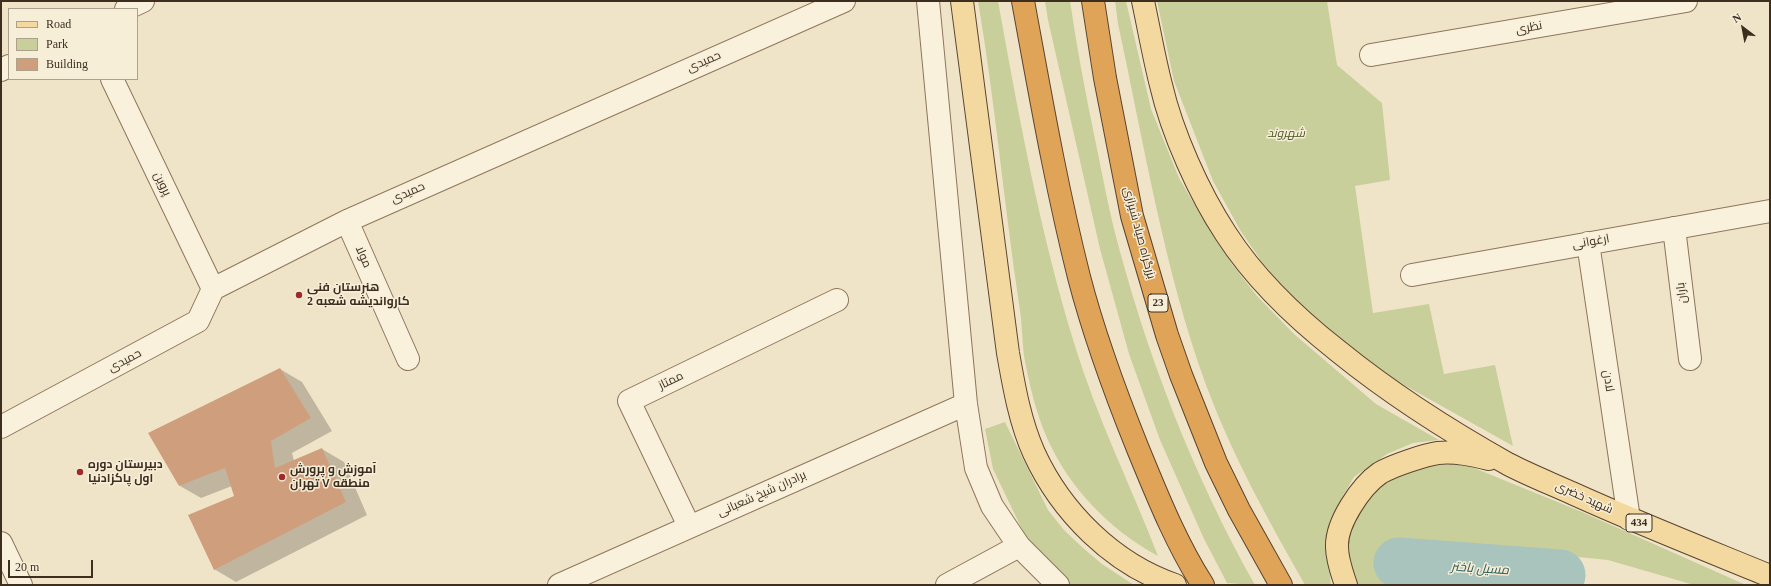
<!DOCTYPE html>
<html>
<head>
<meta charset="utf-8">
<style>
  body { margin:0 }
  #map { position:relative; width:1771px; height:586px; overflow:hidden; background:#f0e4c8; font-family:"Times New Roman",serif }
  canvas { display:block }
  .frame { position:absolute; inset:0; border:2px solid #3d2e20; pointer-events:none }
  .legend { position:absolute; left:8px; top:8px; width:130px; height:72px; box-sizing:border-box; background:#f7eed8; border:1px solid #ada18e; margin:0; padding:5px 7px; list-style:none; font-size:12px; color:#3d2e20 }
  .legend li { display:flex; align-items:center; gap:8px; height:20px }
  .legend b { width:20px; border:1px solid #ada18e }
  .north { position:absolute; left:1723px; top:8px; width:40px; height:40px; -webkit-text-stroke:3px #f7eed8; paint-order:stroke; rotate:328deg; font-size:11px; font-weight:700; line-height:16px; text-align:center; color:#3d2e20 }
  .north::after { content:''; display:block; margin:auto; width:14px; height:18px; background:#3d2e20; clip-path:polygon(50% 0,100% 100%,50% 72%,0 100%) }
  .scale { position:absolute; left:8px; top:560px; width:85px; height:18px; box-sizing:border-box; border:2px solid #3d2e20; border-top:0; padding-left:5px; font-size:12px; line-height:14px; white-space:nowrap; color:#3d2e20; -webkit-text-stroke:3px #f7eed8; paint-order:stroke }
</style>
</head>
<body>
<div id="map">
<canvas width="1771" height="586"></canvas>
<div class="frame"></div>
<ul class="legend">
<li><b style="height:5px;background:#f3d9a0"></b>Road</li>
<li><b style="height:11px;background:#c9cf9b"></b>Park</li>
<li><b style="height:11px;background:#cf9f7d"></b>Building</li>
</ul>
<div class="north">N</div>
<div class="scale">20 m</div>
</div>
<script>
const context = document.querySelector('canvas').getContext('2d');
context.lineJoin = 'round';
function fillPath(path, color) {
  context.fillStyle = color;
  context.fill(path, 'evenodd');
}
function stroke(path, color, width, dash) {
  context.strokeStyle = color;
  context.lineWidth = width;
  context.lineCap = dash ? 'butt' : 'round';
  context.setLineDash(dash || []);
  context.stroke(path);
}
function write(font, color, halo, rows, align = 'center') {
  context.font = font + ' "Times New Roman",Cairo,serif';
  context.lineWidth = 3;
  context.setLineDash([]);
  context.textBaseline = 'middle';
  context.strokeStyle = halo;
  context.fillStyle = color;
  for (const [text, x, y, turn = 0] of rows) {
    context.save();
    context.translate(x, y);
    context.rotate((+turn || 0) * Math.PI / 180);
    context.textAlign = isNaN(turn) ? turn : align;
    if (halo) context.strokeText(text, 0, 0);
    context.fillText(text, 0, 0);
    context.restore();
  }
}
const green = new Path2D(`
  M978 1H998C1019 117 1040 233 1075 346 1097 418 1131 486 1158 556 1110 530 1069 488 1047 438 1036 413 1029 383 1024 356 1022 338 1022 321 1019 304 1004 203 995 102 978 1Z
  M1045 1H1070C1077 49 1086 96 1096 144 1102 172 1107 201 1114 229 1146 353 1192 473 1255 585L1227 583 1204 539 1160 440 1129 354 1100 249 1048 20Z
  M1115 1H1126L1151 109 1179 178 1210 231 1232 264 1257 296 1294 334 1376 404 1439 440 1413 443 1387 454 1354 477 1336 508 1328 547 1331 585H1305C1268 520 1232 455 1206 385 1164 270 1144 143 1118 24Z
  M1157 1H1327L1337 65 1382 103 1390 180 1355 186 1373 313 1429 304 1444 374 1495 365 1513 446 1404 385 1361 358 1291 297 1262 262 1240 230 1213 181 1174 81Z
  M1005 422 1048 510 1064 530 1083 548 1102 564 1134 585H1069L1031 548 993 469 985 429Z
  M1462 463 1582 512 1746 585H1694L1608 560 1396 539V585H1353C1351 568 1345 547 1349 530 1351 525 1355 519 1358 514 1380 470 1418 467 1462 463Z`);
const shadow = new Path2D(`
  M280 369 302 382 332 431 292 453 294 461 322 449 344 462 367 515 236 582 214 569 235 497 232 486 201 498 180 486Z`);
const river = new Path2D(`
  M1399 563 1560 575`);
const building = new Path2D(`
  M280 368 311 418 271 441 275 468 322 448 346 502 214 570 188 515 234 496 225 468 179 486 148 433Z`);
const minor = new Path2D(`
  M928 1 966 404 976 468 992 506 1019 546 1058 585
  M126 9 143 1
  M1371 55 1686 1
  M1 70 9 66
  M112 79 213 289
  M347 221 408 359
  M1674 228 1690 359
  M1588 243 1629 519
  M1412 275 1770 211
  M1 427 198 321 213 289 347 221 844 1
  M689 526 629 401 837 300
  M1 543 21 585
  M559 585 966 404
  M947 585 1019 546`);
const major = new Path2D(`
  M962 1 1008 353C1014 387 1020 422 1034 453 1061 512 1113 564 1175 585
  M1143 1C1149 29 1154 58 1161 85 1172 133 1199 193 1226 234 1255 279 1296 318 1338 351 1391 394 1449 431 1508 464 1529 475 1552 484 1574 494 1638 523 1704 549 1770 576
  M1346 585C1342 573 1337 560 1337 547 1336 523 1361 486 1380 473 1392 466 1424 455 1438 453 1455 451 1472 455 1489 459`);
const highway = new Path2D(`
  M1023 1C1040 93 1056 186 1079 277 1094 335 1115 392 1138 449 1157 495 1176 543 1203 585
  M1093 1 1105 78 1132 216 1167 335 1181 375 1216 463 1239 510 1281 585`);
const markers = [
  [299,295,4,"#9e2a2b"],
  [80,472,4,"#9e2a2b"],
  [282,477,4,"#9e2a2b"]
];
const shields = [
  [1158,303,20],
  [1639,523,26]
];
const shieldNames = [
  ["23",1158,303],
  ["434",1639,523]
];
const streetNames = [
  ["نظری",1529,28,-10],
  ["حمیدی",704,62,-24],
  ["پروین",162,184,64],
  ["حمیدی",408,193,-24],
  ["بزرگراه صیاد شیرازی",1139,233,75],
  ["ارغوانی",1591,242,-10],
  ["مولا",363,257,66],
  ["باران",1682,293,-97],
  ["حمیدی",125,361,-28],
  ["ممتاز",671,381,-26],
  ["لادن",1608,381,81],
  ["برادران شیخ شعبانی",762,494,-24],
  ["شهید خضری",1584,498,24]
];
const parkNames = [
  ["شهروند",1286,134]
];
const poiNames = [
  ["هنرستان فنی",307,288],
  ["کارواندیشه شعبه 2",307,302],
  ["دبیرستان دوره",88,465],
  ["اول پاکزادنیا",88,479],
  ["آموزش و پرورش",290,470],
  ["منطقه ۷ تهران",290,484]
];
const waterNames = [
  ["مسیل باختر",1480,569,4]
];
fillPath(green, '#c9cf9b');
fillPath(shadow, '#0003');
stroke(river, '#a9c4bc', 51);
fillPath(building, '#cf9f7d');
stroke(minor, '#8d765c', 24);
stroke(major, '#5b4430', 24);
stroke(highway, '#5b4430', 24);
stroke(minor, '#faf1dc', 22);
stroke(major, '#f3d9a0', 22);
stroke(highway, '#e0a458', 22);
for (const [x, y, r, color] of markers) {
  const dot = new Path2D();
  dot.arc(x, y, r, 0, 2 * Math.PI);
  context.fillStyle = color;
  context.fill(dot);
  stroke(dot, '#f7eed8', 1.5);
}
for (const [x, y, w] of shields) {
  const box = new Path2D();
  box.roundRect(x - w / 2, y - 9, w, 18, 3);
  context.fillStyle = '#f7eed8';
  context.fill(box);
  stroke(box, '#3d2e20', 1);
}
write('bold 11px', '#3d2e20', null, shieldNames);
write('12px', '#3d2e20', '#f7eed8', streetNames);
write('italic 12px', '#4d5a26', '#f7eed8', parkNames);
write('bold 12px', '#3d2e20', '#f7eed8', poiNames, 'left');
write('italic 13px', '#2f5d5a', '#f7eed8', waterNames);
</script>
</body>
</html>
